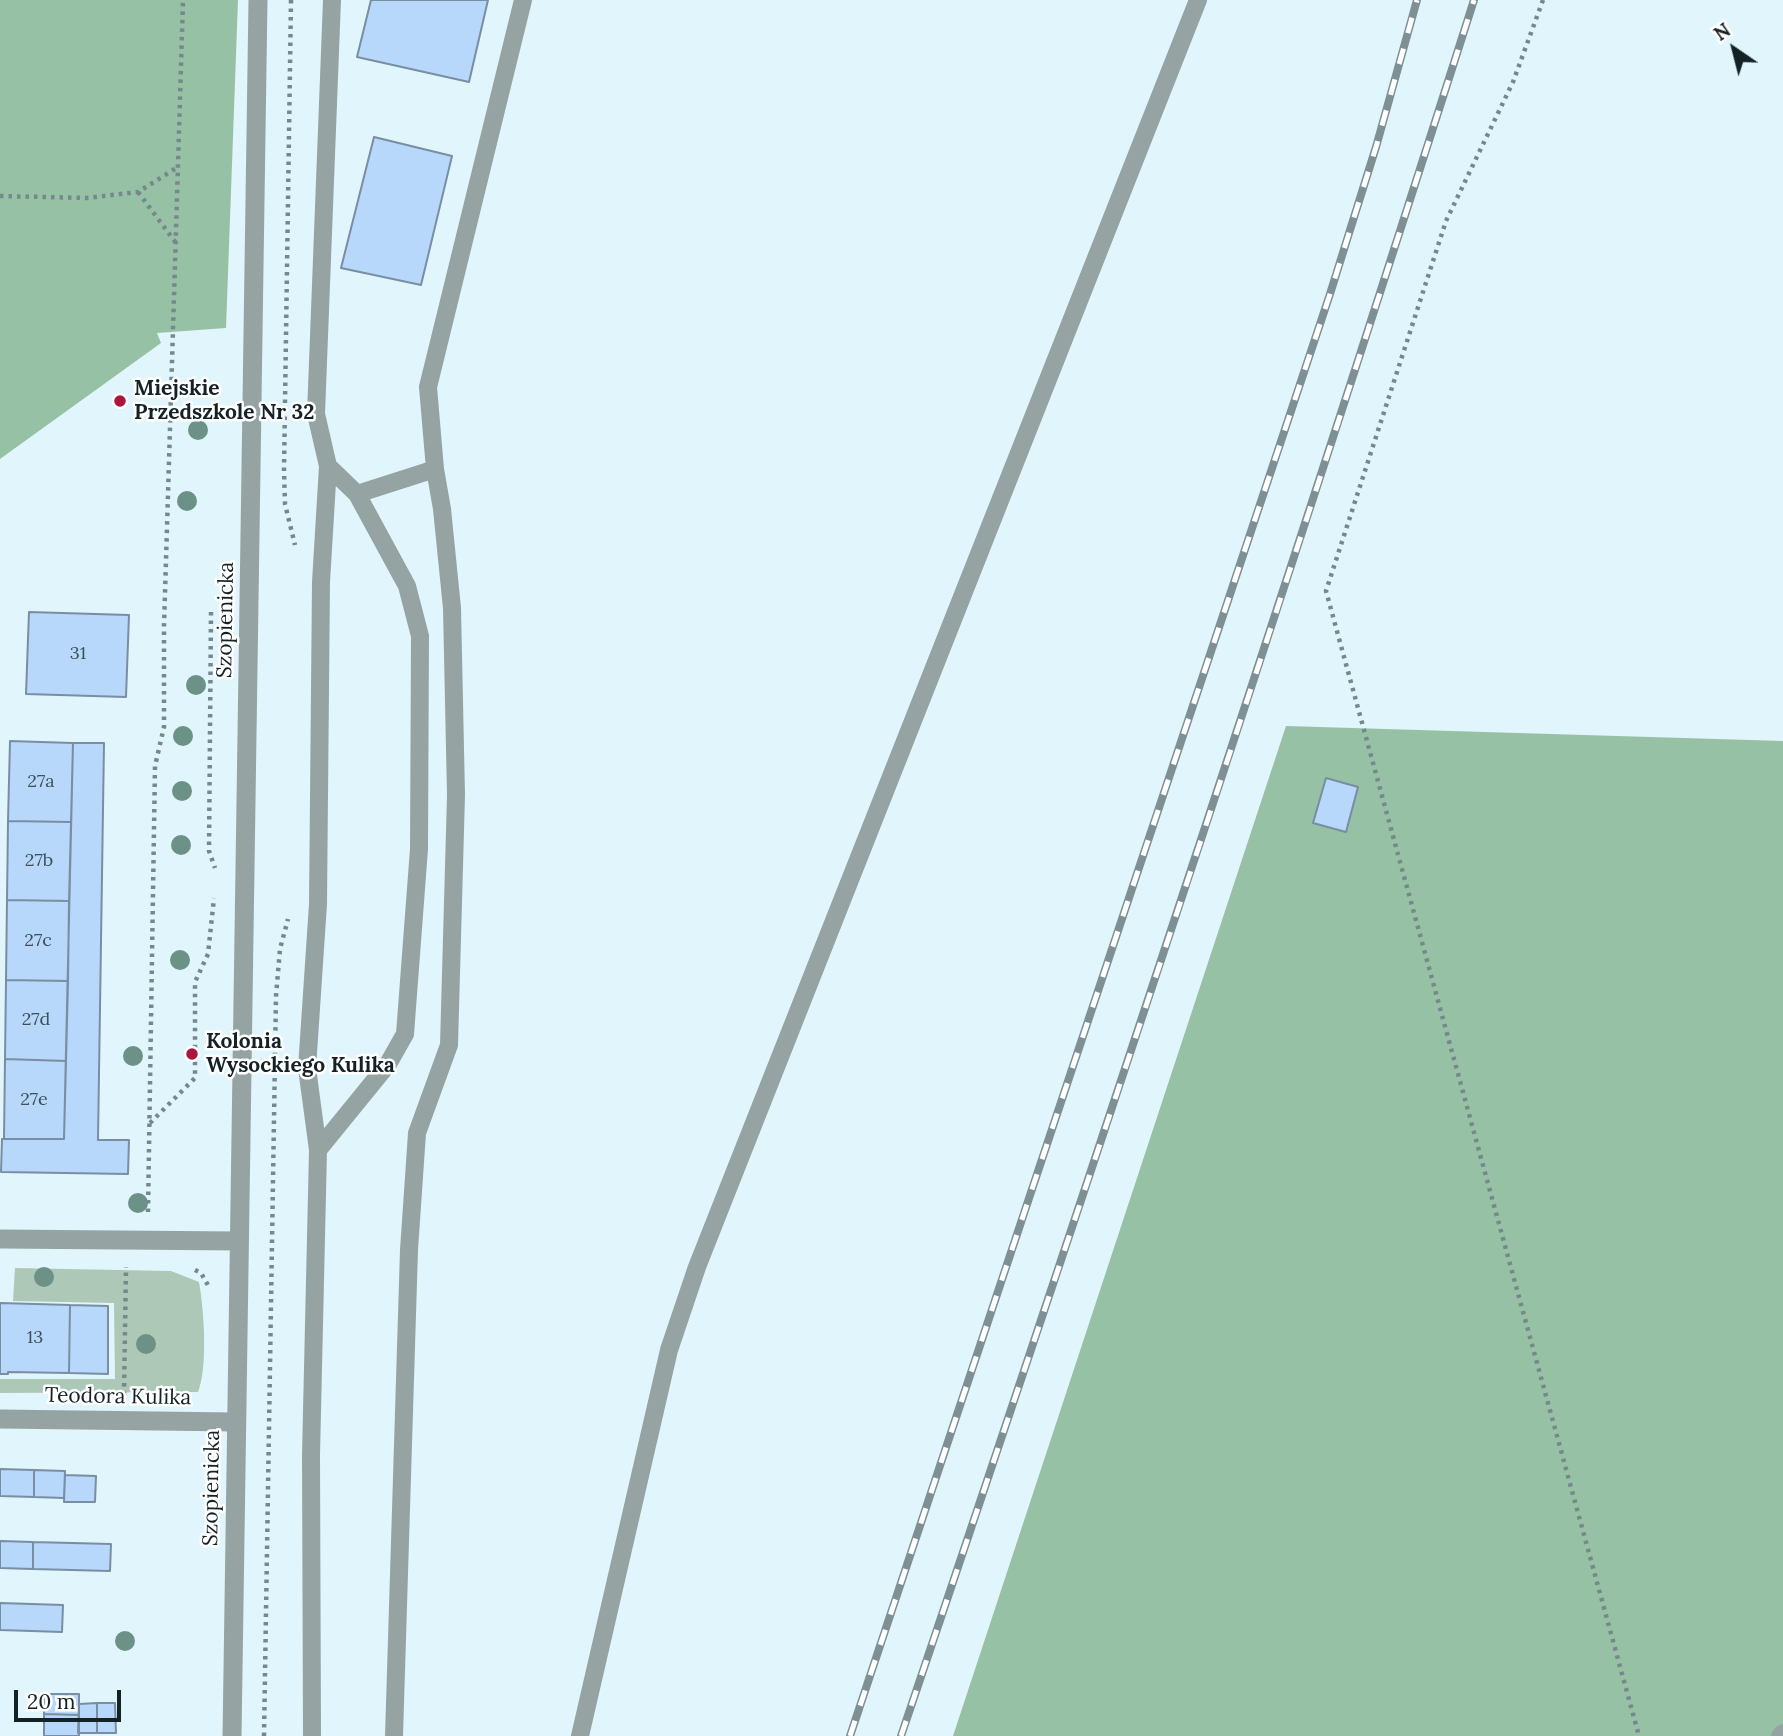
<!DOCTYPE html>
<html>
<head>
<meta charset="utf-8">
<style>
  body { margin:0 }
  #map { position:relative; width:1783px; height:1736px; overflow:hidden; background:#e1f6fc; font-family:Lora,serif }
  canvas { display:block }
  .north { position:absolute; left:1699px; top:14px; width:70px; height:70px; -webkit-text-stroke:5px #fff; paint-order:stroke; rotate:325deg; font-size:19px; font-weight:700; line-height:28px; text-align:center; color:#142125 }
  .north::after { content:''; display:block; margin:auto; width:24px; height:32px; background:#142125; clip-path:polygon(50% 0,100% 100%,50% 72%,0 100%) }
  .scale { position:absolute; left:14px; top:1690px; width:107px; height:32px; box-sizing:border-box; border:4px solid #142125; border-top:0; padding-left:9px; font-size:21px; line-height:24px; white-space:nowrap; color:#142125; -webkit-text-stroke:5px #fff; paint-order:stroke }
</style>
</head>
<body>
<div id="map">
<canvas width="1783" height="1736"></canvas>
<div class="north">N</div>
<div class="scale">20 m</div>
</div>
<script>
const context = document.querySelector('canvas').getContext('2d');
context.lineJoin = 'round';
function fillPath(path, color) {
  context.fillStyle = color;
  context.fill(path, 'evenodd');
}
function stroke(path, color, width, dash) {
  context.strokeStyle = color;
  context.lineWidth = width;
  context.lineCap = dash ? 'butt' : 'round';
  context.setLineDash(dash || []);
  context.stroke(path);
}
function write(font, color, halo, rows, align = 'center') {
  context.font = font + ' Lora,serif';
  context.lineWidth = 5;
  context.setLineDash([]);
  context.textBaseline = 'middle';
  context.strokeStyle = halo;
  context.fillStyle = color;
  for (const [text, x, y, turn = 0] of rows) {
    context.save();
    context.translate(x, y);
    context.rotate((+turn || 0) * Math.PI / 180);
    context.textAlign = isNaN(turn) ? turn : align;
    if (halo) context.strokeText(text, 0, 0);
    context.fillText(text, 0, 0);
    context.restore();
  }
}
const green = new Path2D(`
  M15 1268 171 1271 199 1282C204 1310 208 1367 198 1392L0 1393V1379H115L114 1303 13 1301Z`);
const forest = new Path2D(`
  M0 0H238L226 328 157 333 161 343 0 459Z
  M1286 726 1783 741V1736H953Z`);
const building = new Path2D(`
  M371 0H488L469 82 357 57Z
  M374 137 452 156 421 285 341 268Z
  M29 612 129 615 126 697 26 694Z
  M10 741 73 743 71 822 8 821Z
  M73 743H104L98 1140H129L128 1174 1 1172 2 1139H64Z
  M1326 778 1358 787 1346 832 1313 823Z
  M8 821 71 822 69 901 7 900Z
  M7 900 69 901 68 981 6 980Z
  M6 980 68 981 66 1061 5 1059Z
  M5 1059 66 1061 64 1139H4Z
  M0 1303 70 1305 69 1373 8 1372V1374H0Z
  M70 1305 108 1306V1374L69 1373Z
  M0 1469 34 1470V1497L0 1496Z
  M34 1470 65 1471 64 1498 34 1497Z
  M65 1475 96 1476 95 1502H64Z
  M0 1541 33 1542V1569L0 1568Z
  M33 1542 111 1544 110 1571 33 1569Z
  M0 1603 63 1605 62 1632 0 1630Z
  M44 1694H79V1715L44 1714Z
  M97 1703H115L116 1733H97Z
  M97 1703V1733H78L79 1704Z
  M44 1714 79 1715V1736H44Z`);
const path = new Path2D(`
  M291 0 284 470 285 504 295 545
  M1543 0 1513 82 1446 221 1326 591 1639 1736
  M138 192 176 243
  M0 196 87 198 138 192 178 167
  M211 612 209 851 215 868
  M150 1123 195 1078V982L208 954 214 898
  M148 1212 155 766 164 727V626L183 0
  M195 1270 201 1273 209 1287
  M124 1395 126 1267
  M264 1736 276 996 280 949 288 919`);
const service = new Path2D(`
  M357 494 435 469
  M318 1150 307 1068 318 904 321 582 328 466
  M312 1736 311 1455 318 1150 388 1064 405 1034 419 849 420 636 407 586 357 494 328 466 316 414 332 0
  M394 1736 409 1250 417 1133 449 1045 456 795 452 608 442 509 435 469 428 387 523 0
  M580 1736 669 1350 697 1267 1198 0
  M1780 1736 1783 1733`);
const minor = new Path2D(`
  M0 1239 238 1241
  M0 1419 235 1422`);
const tertiary = new Path2D(`
  M232 1736 258 0`);
const rail = new Path2D(`
  M850 1736 1330 294 1376 147 1417 0
  M901 1736C1096 1159 1289 581 1474 0`);
const trees = [
  [198,430],
  [187,501],
  [196,685],
  [183,736],
  [182,791],
  [181,845],
  [180,960],
  [133,1056],
  [138,1203],
  [44,1277],
  [146,1344],
  [125,1641]
];
const markers = [
  [120,401,7,"#ab163e"],
  [192,1054,7,"#ab163e"]
];
const numberNames = [
  ["31",78,654],
  ["27a",41,782],
  ["27b",39,861],
  ["27c",38,941],
  ["27d",36,1020],
  ["27e",34,1100],
  ["13",35,1338]
];
const poiNames = [
  ["Miejskie",134,389],
  ["Przedszkole Nr 32",134,413],
  ["Kolonia",206,1042],
  ["Wysockiego Kulika",206,1066]
];
const streetNames = [
  ["Szopienicka",226,620,-89],
  ["Teodora Kulika",118,1397,1],
  ["Szopienicka",212,1488,-89]
];
fillPath(green, '#adc8b6');
fillPath(forest, '#96c1a5');
fillPath(building, '#b7d8fb');
stroke(building, '#798da3', 2);
stroke(path, '#77888d', 4.5, [3.5, 5]);
stroke(service, '#95a4a2', 18);
stroke(minor, '#95a4a2', 19);
stroke(tertiary, '#95a4a2', 19);
stroke(rail, '#7f9095', 8);
stroke(rail, '#fff', 5, [16]);
context.fillStyle = '#6c9287';
for (const [x, y] of trees) {
  context.beginPath();
  context.arc(x, y, 10, 0, 2 * Math.PI);
  context.fill();
}
for (const [x, y, r, color] of markers) {
  const dot = new Path2D();
  dot.arc(x, y, r, 0, 2 * Math.PI);
  context.fillStyle = color;
  context.fill(dot);
  stroke(dot, '#fff', 2.5);
}
write('18px', '#3d4f5a', null, numberNames);
write('bold 21px', '#142125', '#fff', poiNames, 'left');
write('21px', '#142125', '#fff', streetNames);
</script>
</body>
</html>
